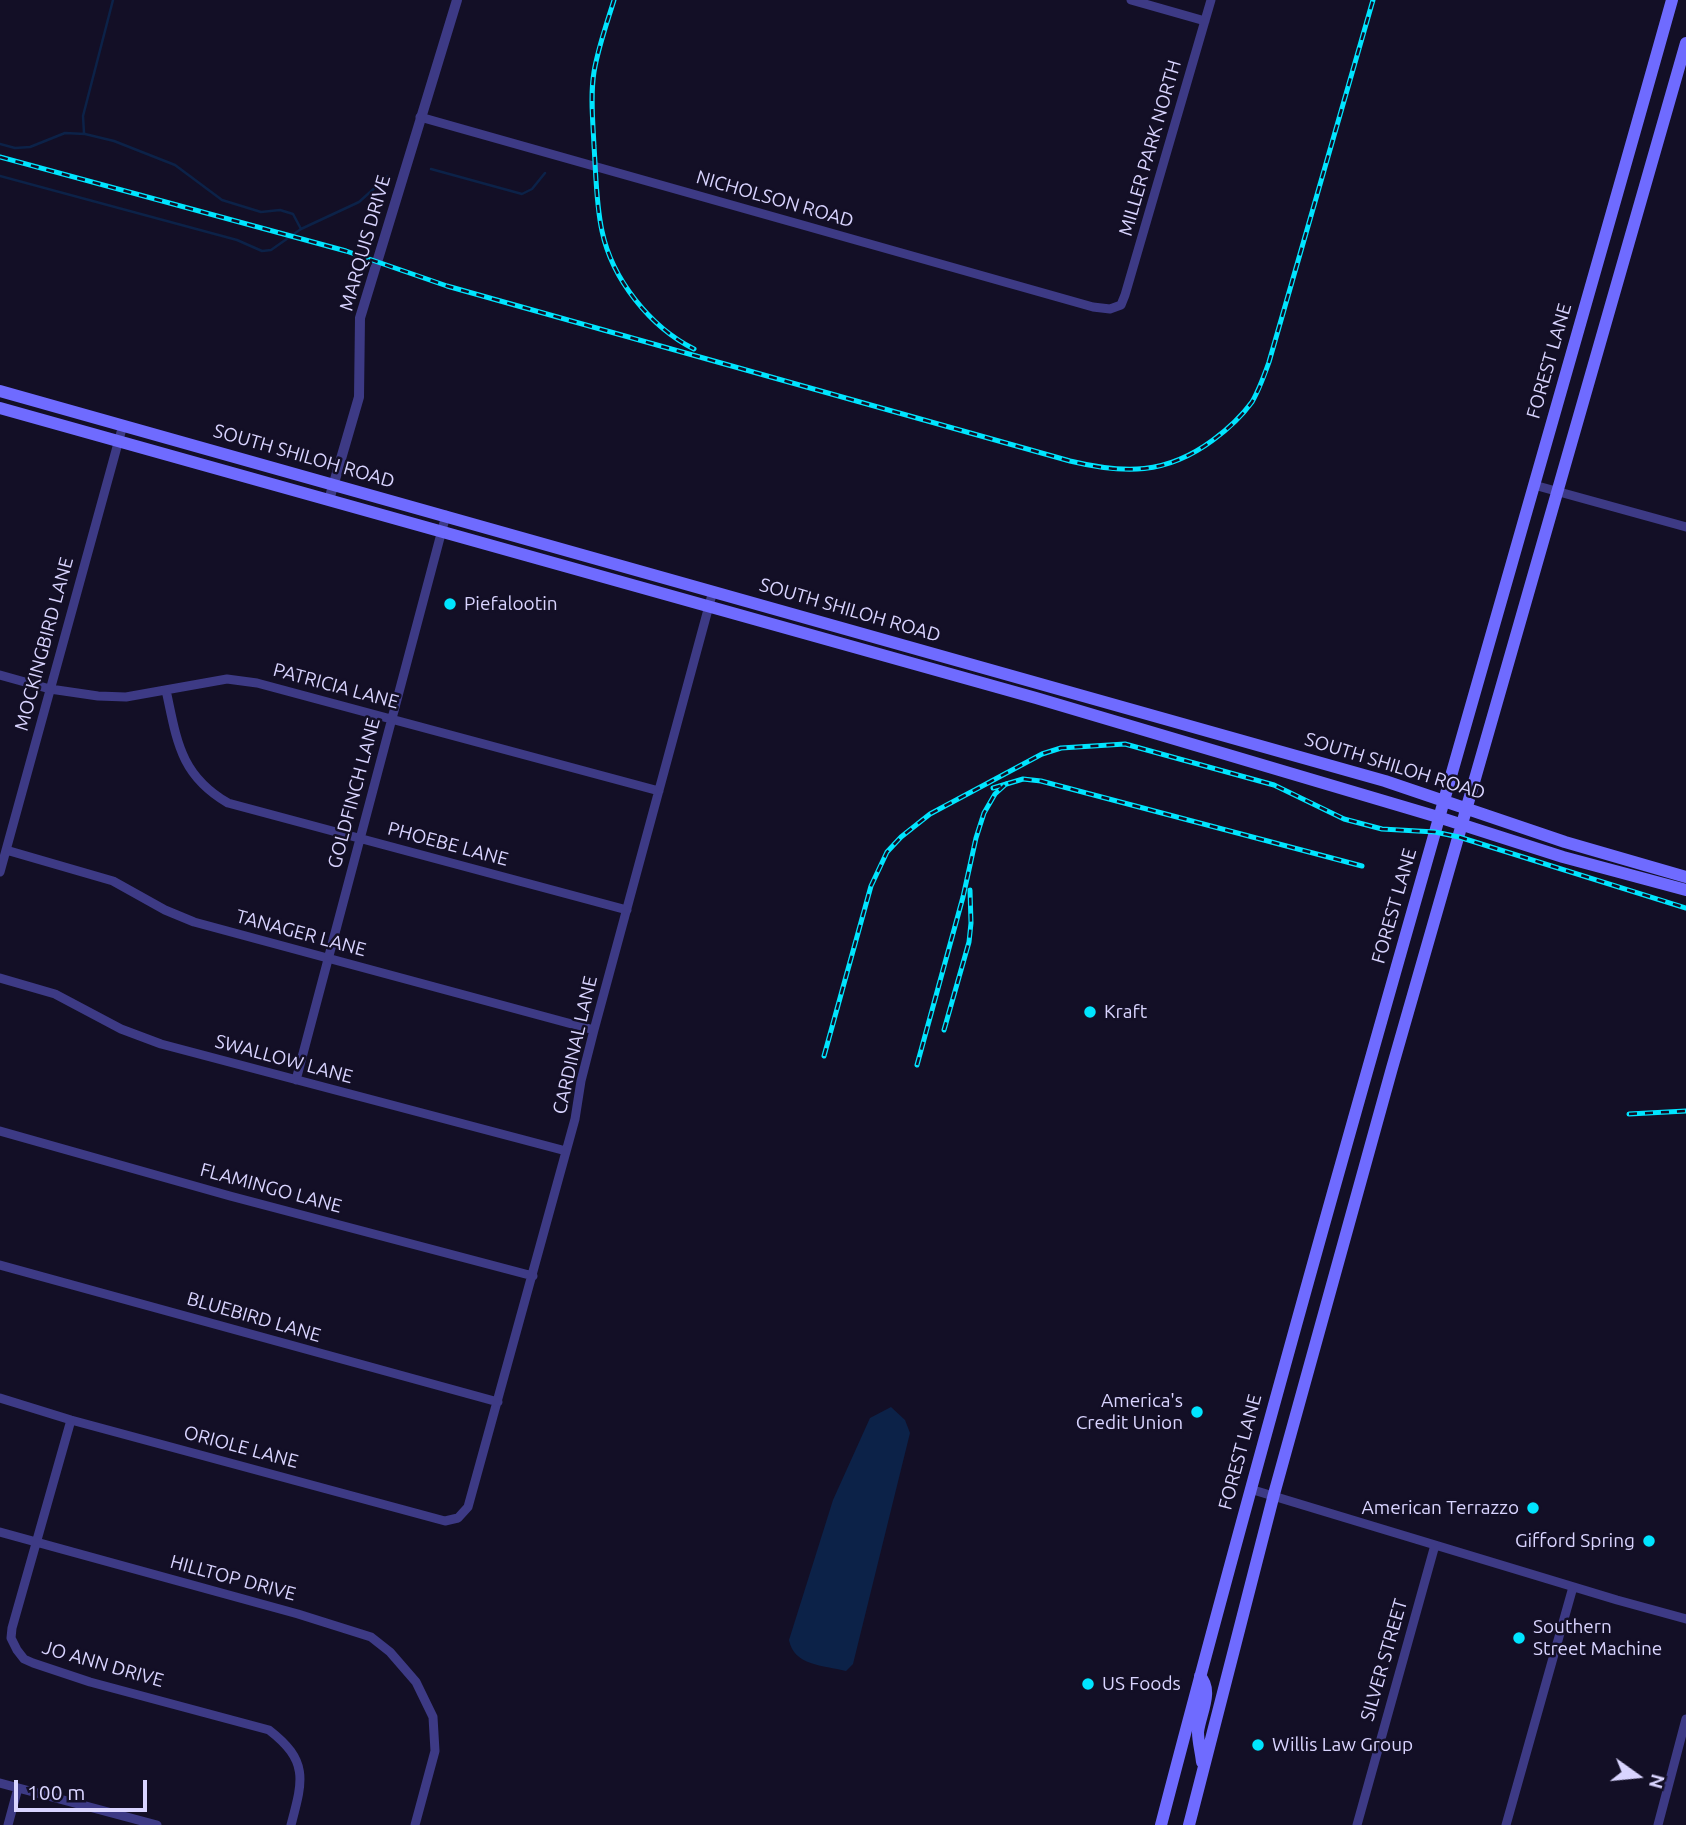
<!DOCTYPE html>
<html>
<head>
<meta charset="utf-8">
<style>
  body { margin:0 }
  #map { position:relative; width:1686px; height:1825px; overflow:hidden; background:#130f26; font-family:Ubuntu,sans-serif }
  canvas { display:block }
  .north { position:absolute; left:1602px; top:1741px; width:70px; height:70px; -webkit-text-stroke:5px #130f26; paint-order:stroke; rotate:105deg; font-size:19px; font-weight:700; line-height:28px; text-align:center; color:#d9d4ff }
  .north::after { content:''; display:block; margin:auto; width:24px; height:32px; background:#d9d4ff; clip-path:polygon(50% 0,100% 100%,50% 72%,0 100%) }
  .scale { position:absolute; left:14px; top:1780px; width:133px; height:32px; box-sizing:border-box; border:4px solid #d9d4ff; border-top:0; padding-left:9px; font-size:21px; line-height:24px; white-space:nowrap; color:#d9d4ff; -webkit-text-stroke:5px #130f26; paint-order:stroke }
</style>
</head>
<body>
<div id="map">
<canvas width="1686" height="1825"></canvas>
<div class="north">N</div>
<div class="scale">100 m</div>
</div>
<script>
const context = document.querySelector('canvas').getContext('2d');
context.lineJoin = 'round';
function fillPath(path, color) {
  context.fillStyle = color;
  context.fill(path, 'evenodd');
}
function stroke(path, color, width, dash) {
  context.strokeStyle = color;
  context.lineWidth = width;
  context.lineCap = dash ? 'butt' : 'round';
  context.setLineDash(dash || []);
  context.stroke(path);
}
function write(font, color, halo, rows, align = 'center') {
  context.font = font + ' Ubuntu,sans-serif';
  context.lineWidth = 5;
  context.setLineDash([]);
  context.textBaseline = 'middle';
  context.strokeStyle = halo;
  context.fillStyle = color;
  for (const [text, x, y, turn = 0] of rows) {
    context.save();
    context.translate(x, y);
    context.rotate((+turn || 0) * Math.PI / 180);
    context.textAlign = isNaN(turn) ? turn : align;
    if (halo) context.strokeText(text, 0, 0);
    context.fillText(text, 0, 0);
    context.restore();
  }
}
const water = new Path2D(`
  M891 1407 905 1420 910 1433 853 1664 846 1671C823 1665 794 1666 789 1640L833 1500 870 1418Z`);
const stream = new Path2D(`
  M84 133 83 116 113 0
  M0 144 15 148 30 147 65 133 85 134 114 141 175 165 222 200 261 212 280 210 293 214 301 229
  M431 169 522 194 532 189 545 173
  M0 176 237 240 262 251 271 250 301 229 359 202 388 176`);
const minor = new Path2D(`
  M1131 0 1205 21
  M420 117 1093 307 1110 309 1121 305 1125 295 1211 0
  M1534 485 1686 527
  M0 675 50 689 98 696 126 697 227 679 257 683 659 791
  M166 690C177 741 180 775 228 803L627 910
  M6 850 113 881 165 910 194 922 594 1030
  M0 872 123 425
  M0 978 55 994 121 1029 161 1044 566 1151
  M296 1080 446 515
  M0 1131 230 1196 533 1276
  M0 1265 498 1402
  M0 1398 71 1420 445 1521 458 1518 468 1507 575 1119 581 1081 594 1030 713 591
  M71 1420 12 1628 11 1638 17 1650 24 1659 33 1663 90 1682 269 1730C309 1761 303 1780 291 1825
  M1250 1489 1617 1600 1686 1619
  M0 1532 298 1614 371 1637 390 1652 416 1682 433 1717 435 1751 415 1825
  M0 1783 157 1825
  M8 1825 18 1788
  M1357 1825 1435 1545
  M1506 1825 1573 1587
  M1658 1825 1686 1719`);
const tertiary = new Path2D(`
  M329 500 359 397 360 318 457 0`);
const secondary = new Path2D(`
  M0 391 1385 781 1565 842 1686 877
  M0 408 1036 698 1438 817 1563 857 1686 890
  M1200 1676C1214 1691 1200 1714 1198 1732 1198 1742 1201 1752 1202 1762
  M1161 1825C1321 1214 1501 608 1672 0
  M1189 1825 1274 1494 1392 1068 1686 43`);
const rail = new Path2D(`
  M614 0C607 23 598 48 594 72 590 96 593 122 594 146 596 174 596 204 602 231 612 279 650 327 694 349
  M0 157 346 251 447 286 1070 461C1124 474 1166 475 1213 440 1228 429 1241 417 1252 402 1259 390 1264 376 1269 362L1373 0
  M993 788 1023 779 1041 781 1362 866
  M944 1030 969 942 971 923 970 890
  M824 1056 871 886 887 852 901 837 930 814 1042 754 1061 748 1125 744 1274 785 1344 819 1382 829 1435 832 1459 837 1686 908
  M917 1065 963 897 976 838 984 813 995 794 1006 784
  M1629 1114 1686 1111`);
const markers = [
  [450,604,7,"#00e5ff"],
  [1090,1012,7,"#00e5ff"],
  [1197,1412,7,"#00e5ff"],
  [1533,1508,7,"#00e5ff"],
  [1649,1541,7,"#00e5ff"],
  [1519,1638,7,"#00e5ff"],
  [1088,1684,7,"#00e5ff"],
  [1258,1745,7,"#00e5ff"]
];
const streetNames = [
  ["MILLER PARK NORTH",1150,148,-74],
  ["NICHOLSON ROAD",775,199,16],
  ["MARQUIS DRIVE",365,243,-74],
  ["FOREST LANE",1549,361,-74],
  ["SOUTH SHILOH ROAD",304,456,16],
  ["SOUTH SHILOH ROAD",850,610,16],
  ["MOCKINGBIRD LANE",44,644,-75],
  ["PATRICIA LANE",336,686,15],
  ["SOUTH SHILOH ROAD",1395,766,17],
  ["GOLDFINCH LANE",354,793,-75],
  ["PHOEBE LANE",448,844,15],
  ["FOREST LANE",1394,906,-74],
  ["TANAGER LANE",301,933,15],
  ["CARDINAL LANE",575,1045,-77],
  ["SWALLOW LANE",284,1059,15],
  ["FLAMINGO LANE",271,1188,15],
  ["BLUEBIRD LANE",254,1317,16],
  ["ORIOLE LANE",241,1447,15],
  ["FOREST LANE",1240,1452,-75],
  ["HILLTOP DRIVE",233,1578,15],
  ["SILVER STREET",1384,1660,-74],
  ["JO ANN DRIVE",103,1664,16]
];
const poiNames = [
  ["Piefalootin",464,604],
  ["Kraft",1104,1012],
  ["America's",1183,1401,"right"],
  ["Credit Union",1183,1423,"right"],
  ["American Terrazzo",1519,1508,"right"],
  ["Gifford Spring",1635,1541,"right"],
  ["Southern",1533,1627],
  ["Street Machine",1533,1649],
  ["US Foods",1102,1684],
  ["Willis Law Group",1272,1745]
];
fillPath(water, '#0c2248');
stroke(stream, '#0c2248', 2.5);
stroke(minor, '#3d3a85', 9);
stroke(tertiary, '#3d3a85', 10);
stroke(secondary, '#6f6bff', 12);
stroke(rail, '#00e5ff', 5);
stroke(rail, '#130f26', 2.5, [8]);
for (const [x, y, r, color] of markers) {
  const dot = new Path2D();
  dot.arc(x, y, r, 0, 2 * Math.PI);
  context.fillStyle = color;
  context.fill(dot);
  stroke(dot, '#130f26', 2.5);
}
write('19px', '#d9d4ff', '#130f26', streetNames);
write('19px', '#d9d4ff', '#130f26', poiNames, 'left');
</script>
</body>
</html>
